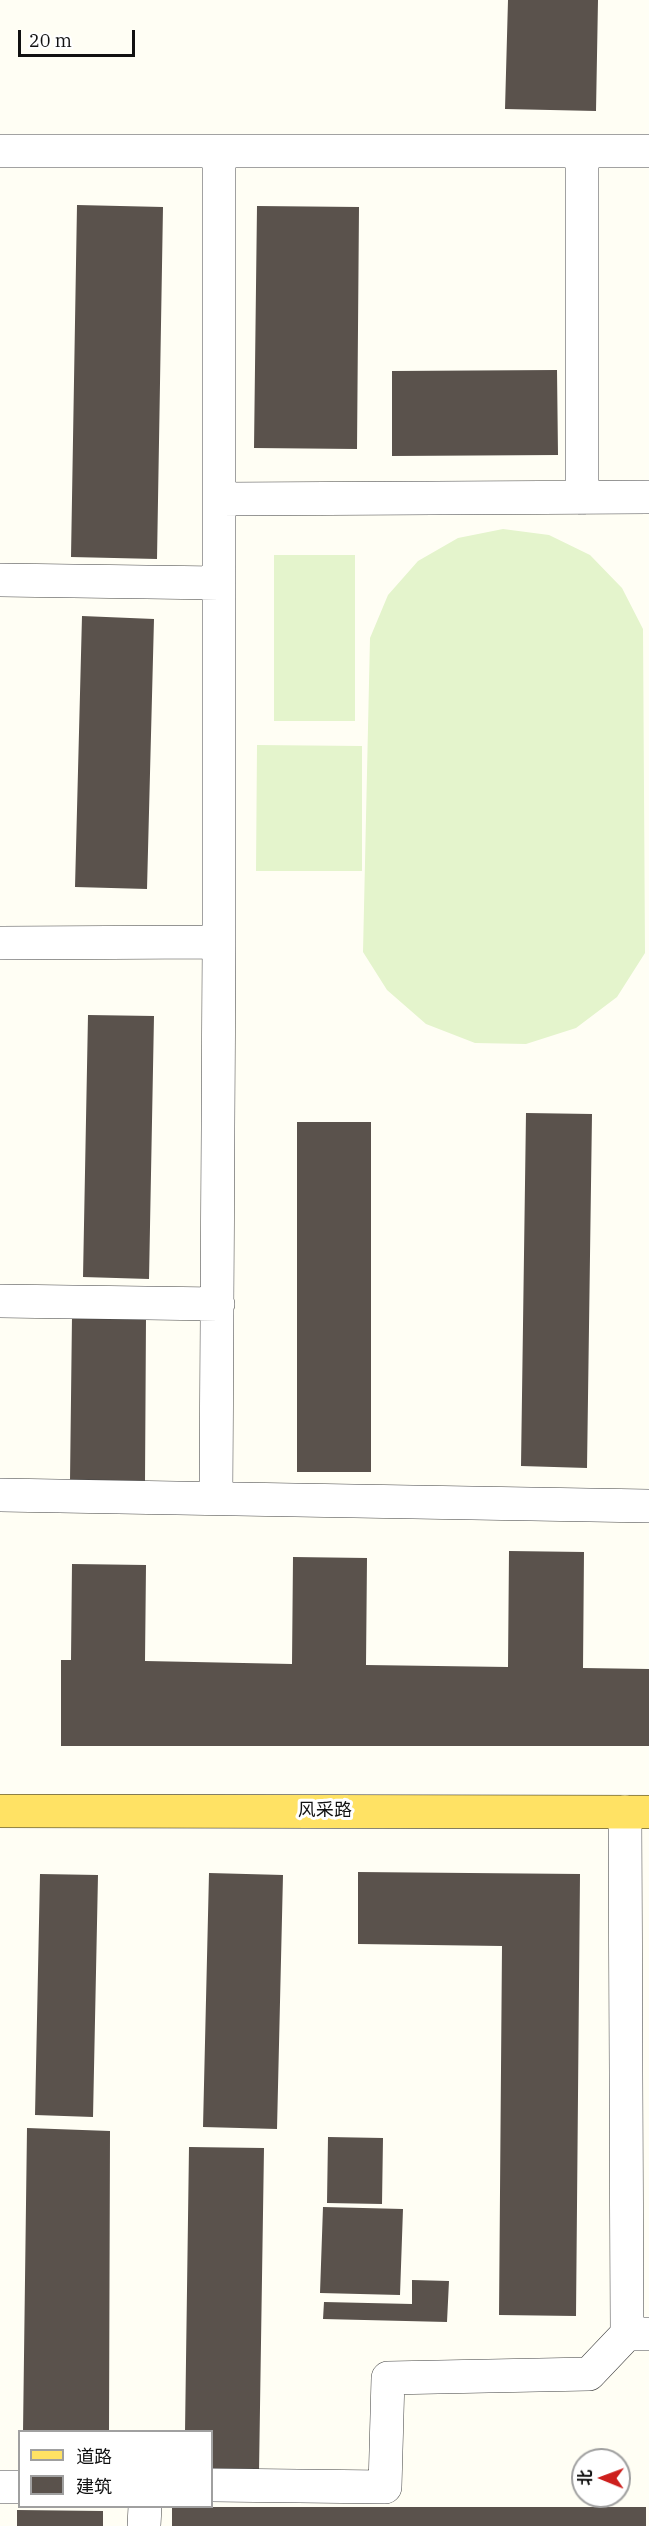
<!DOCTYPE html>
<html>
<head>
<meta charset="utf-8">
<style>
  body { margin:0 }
  #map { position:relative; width:649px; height:2526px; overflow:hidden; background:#fffef4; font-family:"IBM Plex Serif","Noto Sans SC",serif }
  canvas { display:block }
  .legend { position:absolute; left:18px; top:2430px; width:195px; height:78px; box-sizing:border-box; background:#fff; border:2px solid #a0a0a0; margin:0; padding:8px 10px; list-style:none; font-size:18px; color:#111 }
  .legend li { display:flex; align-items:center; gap:12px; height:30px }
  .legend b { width:30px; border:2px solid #a0a0a0 }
  .north { position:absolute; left:571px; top:2448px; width:60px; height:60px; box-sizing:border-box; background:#fff; border:2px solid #a0a0a0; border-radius:50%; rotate:271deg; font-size:16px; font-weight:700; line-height:24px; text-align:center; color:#111 }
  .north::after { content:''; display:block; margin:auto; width:21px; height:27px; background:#cd1f1d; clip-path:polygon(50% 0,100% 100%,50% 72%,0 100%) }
  .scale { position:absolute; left:18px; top:30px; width:117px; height:27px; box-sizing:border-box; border:3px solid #111; border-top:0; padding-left:8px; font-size:18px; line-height:21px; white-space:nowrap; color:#111; -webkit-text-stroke:4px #fff; paint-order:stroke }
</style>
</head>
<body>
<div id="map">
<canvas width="649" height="2526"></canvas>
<ul class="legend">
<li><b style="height:8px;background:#ffe264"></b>道路</li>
<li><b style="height:16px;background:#5a524c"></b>建筑</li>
</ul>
<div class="north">北</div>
<div class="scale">20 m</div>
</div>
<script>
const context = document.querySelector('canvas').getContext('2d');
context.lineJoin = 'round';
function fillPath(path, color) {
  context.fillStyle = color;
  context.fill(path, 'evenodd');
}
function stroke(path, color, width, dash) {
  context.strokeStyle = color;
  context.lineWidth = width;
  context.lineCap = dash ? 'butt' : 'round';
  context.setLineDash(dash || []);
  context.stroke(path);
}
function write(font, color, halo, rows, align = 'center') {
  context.font = font + ' "IBM Plex Serif","Noto Sans SC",serif';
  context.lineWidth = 6;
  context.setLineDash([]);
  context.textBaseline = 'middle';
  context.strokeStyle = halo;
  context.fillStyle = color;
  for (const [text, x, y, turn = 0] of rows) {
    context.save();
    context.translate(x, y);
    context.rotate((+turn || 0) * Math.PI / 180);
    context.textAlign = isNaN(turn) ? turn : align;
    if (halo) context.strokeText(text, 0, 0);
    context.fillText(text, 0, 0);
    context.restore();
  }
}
const pitch = new Path2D(`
  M503 529 549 535 590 555 622 588 643 629 645 953 617 997 576 1028 526 1044 475 1043 426 1024 387 990 363 952 370 638 388 595 418 561 458 538Z
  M274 555H355V721H274Z
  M257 745 362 746V871H256Z`);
const building = new Path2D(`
  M508 0H598L596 111 505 109Z
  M77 205 163 207 157 559 71 557Z
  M257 206 359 207 357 449 254 448Z
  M557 370 558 455 392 456V371Z
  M82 616 154 619 147 889 75 887Z
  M88 1015 154 1016 149 1279 83 1277Z
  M526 1113 592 1114 587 1468 521 1466Z
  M297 1122H371V1472H297Z
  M72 1316 146 1317 145 1482 70 1481Z
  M509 1551 584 1552 583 1668 649 1669V1746H61V1660H71L72 1564 146 1565 145 1661 292 1664 293 1557 367 1558 366 1665 508 1667Z
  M358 1872 580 1874 576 2316 499 2315 502 1946 358 1944Z
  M209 1873 283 1875 277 2129 203 2127Z
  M40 1874 98 1875 93 2117 35 2115Z
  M27 2128 110 2131 109 2432H23Z
  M328 2137 383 2138 382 2204 327 2203Z
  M189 2147 264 2148 259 2472H212V2432H185Z
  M323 2207 403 2209 400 2295 320 2293Z
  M412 2280 449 2281 447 2322 323 2319 324 2302 412 2304Z
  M172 2507H646V2526H172Z
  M17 2510 103 2511V2526H17Z`);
const minor = new Path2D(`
  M0 151H649
  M582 498V151
  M219 499 649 497
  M0 580 219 583
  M0 943 219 942
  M0 1301 218 1304
  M0 1495 649 1506
  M216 1498 219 942V151
  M625 1812 627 2334H649
  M212 2485 385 2487 388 2378 589 2374 627 2334
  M0 2487H20
  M144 2526 145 2506`);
const major = new Path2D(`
  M0 1811 649 1812`);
const streetNames = [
  ["风采路",325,1811]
];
fillPath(pitch, '#e4f4cc');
fillPath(building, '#5a524c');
stroke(minor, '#444', 34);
stroke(major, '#222', 34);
stroke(minor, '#fff', 33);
stroke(major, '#ffe264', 33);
write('18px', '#111', '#fff', streetNames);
</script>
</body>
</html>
